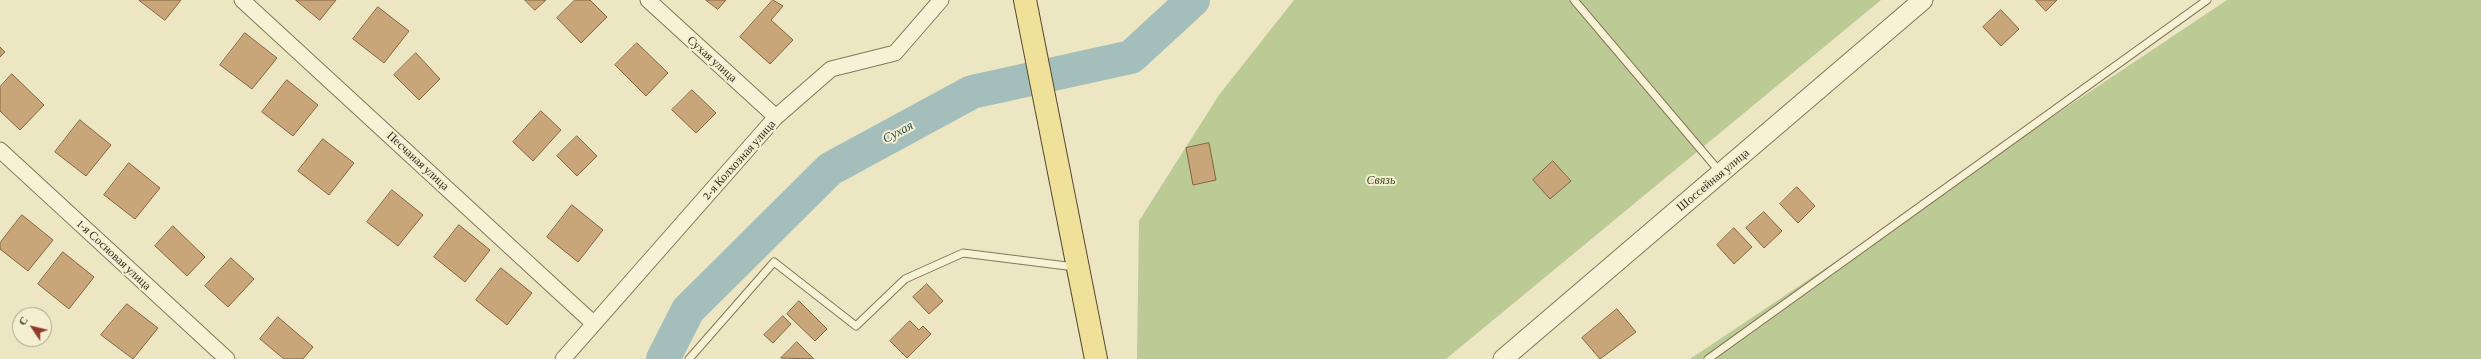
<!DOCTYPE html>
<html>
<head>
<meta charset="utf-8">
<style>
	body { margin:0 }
	#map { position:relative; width:2481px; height:359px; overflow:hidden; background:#ece6c2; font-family:"Crimson Pro",serif }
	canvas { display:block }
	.north { position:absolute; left:12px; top:307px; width:40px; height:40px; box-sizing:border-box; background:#f4efd1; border:1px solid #a8a189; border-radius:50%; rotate:305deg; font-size:11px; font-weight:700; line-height:16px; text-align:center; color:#362d1d }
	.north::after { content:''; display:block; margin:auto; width:14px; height:18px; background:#923a2c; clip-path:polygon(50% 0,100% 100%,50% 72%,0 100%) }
</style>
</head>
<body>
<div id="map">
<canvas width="2481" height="359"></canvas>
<div class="north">С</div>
</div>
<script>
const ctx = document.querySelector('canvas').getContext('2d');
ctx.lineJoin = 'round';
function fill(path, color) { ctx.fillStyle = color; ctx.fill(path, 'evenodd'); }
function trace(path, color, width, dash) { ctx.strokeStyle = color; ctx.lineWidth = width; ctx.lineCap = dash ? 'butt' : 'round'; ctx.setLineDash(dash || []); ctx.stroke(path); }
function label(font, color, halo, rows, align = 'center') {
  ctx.font = font + ' "Crimson Pro",serif'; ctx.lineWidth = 4; ctx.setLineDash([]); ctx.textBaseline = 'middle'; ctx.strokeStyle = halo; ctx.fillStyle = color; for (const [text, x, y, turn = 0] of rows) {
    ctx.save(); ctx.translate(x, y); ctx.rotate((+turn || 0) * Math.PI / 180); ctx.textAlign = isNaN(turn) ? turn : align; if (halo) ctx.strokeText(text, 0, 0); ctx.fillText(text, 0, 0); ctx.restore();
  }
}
fill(new Path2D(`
	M 1294,0 L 1881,0 L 1446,359 L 1137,359 L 1139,221 L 1219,95 Z
	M 2227,0 L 2481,0 L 2481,359 L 1690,359 Z`), '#bcca96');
trace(new Path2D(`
	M 663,359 L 688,310 L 830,169 L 972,92 L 1131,57 L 1193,0`), '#a4bfbb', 34);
const building = new Path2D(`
	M 139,0 L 181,0 L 165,20 Z
	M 296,0 L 336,0 L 320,20 Z
	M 525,0 L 546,0 L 535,10 Z
	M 575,0 L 590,0 L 607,17 L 581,43 L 557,18 Z
	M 706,0 L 726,0 L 718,9 Z
	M 773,0 L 783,6 L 771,20 L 793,40 L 770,64 L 740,37 Z
	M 2036,0 L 2057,0 L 2046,11 Z
	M 378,7 L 409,31 L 384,63 L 353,39 Z
	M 2001,10 L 2019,29 L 2001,46 L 1983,27 Z
	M 245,33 L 277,58 L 252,89 L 220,65 Z
	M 637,43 L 668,73 L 646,96 L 615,65 Z
	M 0,47 L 5,52 L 0,57 Z
	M 416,53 L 440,79 L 419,100 L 394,75 Z
	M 12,74 L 44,105 L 20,130 L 0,111 L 0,87 Z
	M 287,80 L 318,105 L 293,136 L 262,112 Z
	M 692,90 L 716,113 L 696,133 L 672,110 Z
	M 541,111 L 561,130 L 533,161 L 513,142 Z
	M 80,120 L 111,145 L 86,176 L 55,152 Z
	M 577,136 L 597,156 L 577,176 L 557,156 Z
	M 323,139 L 354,163 L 329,195 L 298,171 Z
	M 1209,143 L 1216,180 L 1193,185 L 1186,148 Z
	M 1553,161 L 1571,181 L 1550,199 L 1533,180 Z
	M 129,163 L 160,188 L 135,219 L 104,195 Z
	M 1797,187 L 1815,206 L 1798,223 L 1780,204 Z
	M 392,190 L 423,215 L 398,246 L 367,222 Z
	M 572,205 L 603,230 L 578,262 L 547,237 Z
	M 1764,212 L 1782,231 L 1764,248 L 1746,228 Z
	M 22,215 L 53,240 L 28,271 L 0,249 L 0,243 Z
	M 459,225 L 490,250 L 465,282 L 434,257 Z
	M 173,226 L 205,257 L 187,276 L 155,246 Z
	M 1734,228 L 1752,247 L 1734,264 L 1717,245 Z
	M 63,252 L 94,277 L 69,309 L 38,284 Z
	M 231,258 L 254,279 L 228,307 L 205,286 Z
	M 501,268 L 532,293 L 507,325 L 476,300 Z
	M 927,284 L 943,301 L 929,314 L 913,297 Z
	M 799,301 L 827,329 L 815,341 L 787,314 Z
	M 127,304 L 158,328 L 133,359 L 101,335 Z
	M 1617,309 L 1636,332 L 1600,359 L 1582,338 Z
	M 783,316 L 791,324 L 773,343 L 764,335 Z
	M 278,317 L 313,347 L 303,359 L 284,359 L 260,339 Z
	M 910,321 L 919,330 L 923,326 L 931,334 L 907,358 L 890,341 Z
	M 797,342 L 814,359 L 781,358 Z`);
fill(building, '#c9a679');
trace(building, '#846540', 1);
const service = new Path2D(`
	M 1574,0 L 1720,172
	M 689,359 L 774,262 L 856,326 L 905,279 L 963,253 L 1075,267
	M 1708,359 L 2207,0`);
const minor = new Path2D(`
	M 242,0 L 593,323
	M 648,0 L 776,117
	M 0,150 L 227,359
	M 563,359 L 776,117 L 831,69 L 895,53 L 941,0`);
const tertiary = new Path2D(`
	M 1503,359 L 1923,0`);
const primary = new Path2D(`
	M 1025,0 L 1096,359`);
trace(service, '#85775a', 9);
trace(minor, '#85775a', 17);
trace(tertiary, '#85775a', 21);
trace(primary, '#53452e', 24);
trace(service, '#f7f2d5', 7);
trace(minor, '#f7f2d5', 15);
trace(tertiary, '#f7f2d5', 19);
trace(primary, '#efe19a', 22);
label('12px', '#362d1d', '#f4efd1', [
	["Сухая улица",712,59,42],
	["2-я Колхозная улица",739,160,-48],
	["Песчаная улица",418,161,43],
	["Шоссейная улица",1713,180,-40],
	["1-я Сосновая улица",114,255,43]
]);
label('italic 12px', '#405125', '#f4efd1', [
	["Связь",1381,180]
]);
label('italic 13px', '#2d5255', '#f4efd1', [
	["Сухая",898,132,-28]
]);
</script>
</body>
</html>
